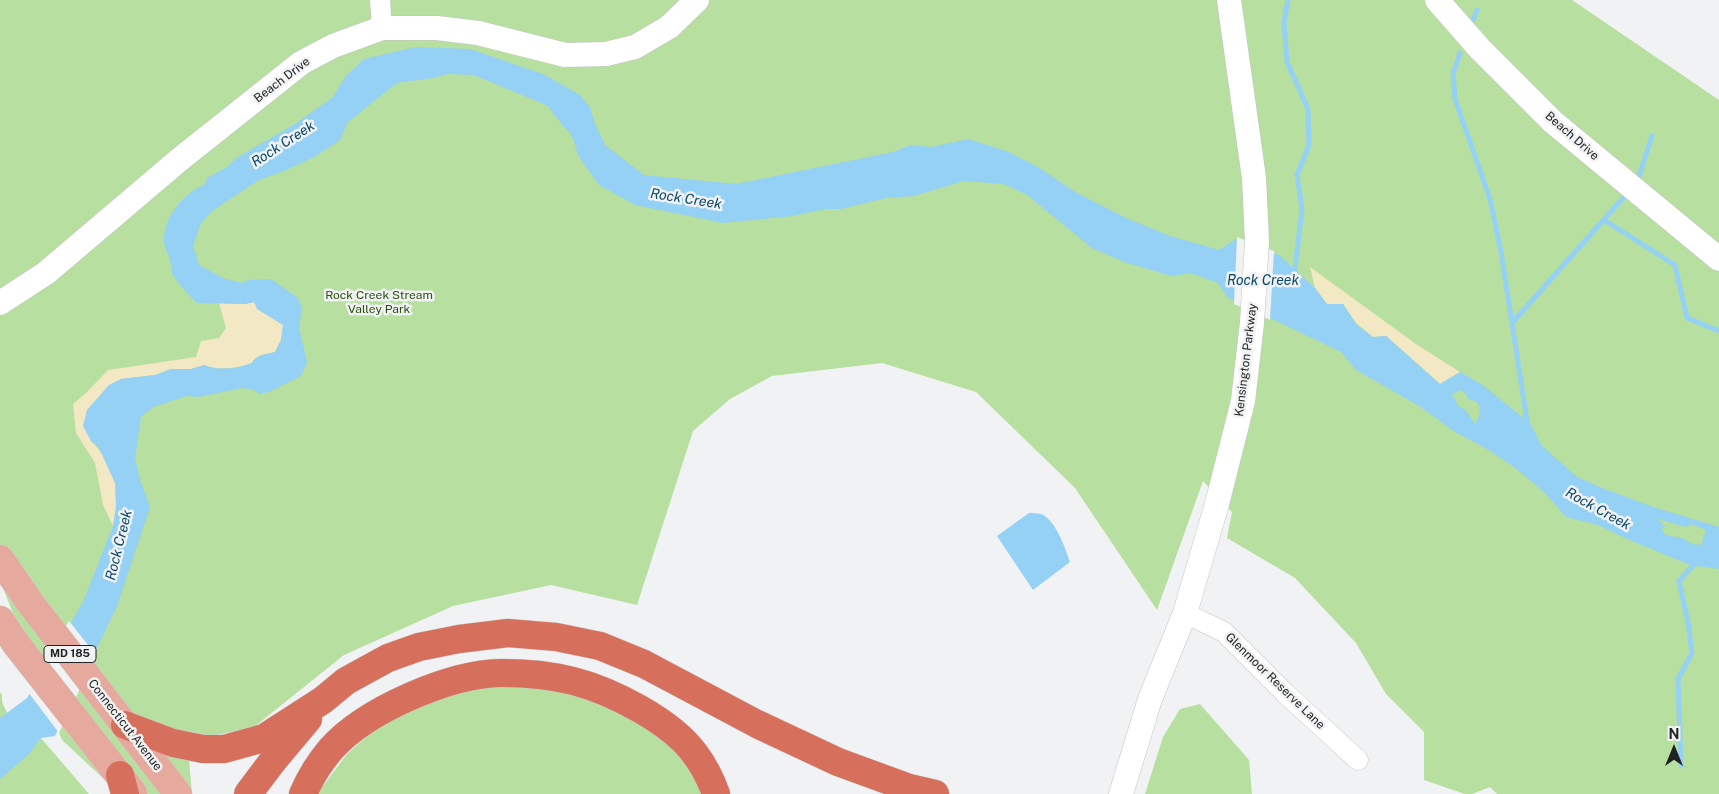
<!DOCTYPE html>
<html>
<head>
<meta charset="utf-8">
<style>
	body { margin:0 }
	#map { position:relative; width:1719px; height:794px; overflow:hidden; background:#f1f2f3; font-family:"Public Sans",sans-serif }
	canvas { display:block }
	.north { position:absolute; left:1649px; top:724px; width:50px; height:50px; -webkit-text-stroke:4px #f1f2f3; paint-order:stroke; rotate:0deg; font-size:14px; font-weight:700; line-height:20px; text-align:center; color:#212222 }
	.north::after { content:''; display:block; margin:auto; width:18px; height:22px; background:#212222; clip-path:polygon(50% 0,100% 100%,50% 72%,0 100%) }
</style>
</head>
<body>
<div id="map">
<canvas width="1719" height="794"></canvas>
<div class="north">N</div>
</div>
<script>
const ctx = document.querySelector('canvas').getContext('2d');
ctx.lineJoin = 'round';
function fill(path, color) { ctx.fillStyle = color; ctx.fill(path, 'evenodd'); }
function trace(path, color, width, dash) { ctx.strokeStyle = color; ctx.lineWidth = width; ctx.lineCap = dash ? 'butt' : 'round'; ctx.setLineDash(dash || []); ctx.stroke(path); }
function label(font, color, halo, rows, align = 'center') {
  ctx.font = font + ' "Public Sans",sans-serif'; ctx.lineWidth = 5; ctx.setLineDash([]); ctx.textBaseline = 'middle'; ctx.strokeStyle = halo; ctx.fillStyle = color; for (const [text, x, y, turn = 0] of rows) {
    ctx.save(); ctx.translate(x, y); ctx.rotate((+turn || 0) * Math.PI / 180); ctx.textAlign = isNaN(turn) ? turn : align; if (halo) ctx.strokeText(text, 0, 0); ctx.fillText(text, 0, 0); ctx.restore();
  }
}
fill(new Path2D(`
	M 0,0 L 1572,0 L 1719,100 L 1719,794 L 1497,794 L 1490,787 L 1472,794 L 1465,794 L 1424,780 L 1424,732 L 1386,694 L 1356,643 L 1295,578 L 1227,538 L 1232,512 L 1203,481 L 1157,610 L 1075,488 L 976,392 L 882,363 L 772,376 L 730,399 L 693,431 L 637,605 L 551,585 L 453,606 L 344,655 L 254,727 L 212,736 L 191,732 L 189,760 L 192,794 L 120,794 L 62,740 L 0,580 Z
	M 553,682 L 672,738 L 706,794 L 319,794 L 320,790 L 347,754 L 384,721 L 436,692 Z
	M 0,692 L 2,695 L 2,702 L 27,755 L 41,738 L 89,794 L 0,794 Z
	M 1200,704 L 1249,760 L 1252,794 L 1145,794 L 1163,737 L 1180,709 Z`), '#b7df9f');
fill(new Path2D(`
	M 1310,267 L 1416,344 L 1460,372 L 1440,384 L 1386,336 L 1373,337 L 1356,323 L 1343,304 L 1327,304 L 1315,288 Z
	M 254,302 L 283,325 L 281,340 L 275,352 C 267,354 255,355 252,363 C 237,369 219,371 204,365 L 191,369 L 171,369 L 155,375 L 121,379 L 91,441 C 101,450 112,469 115,482 C 119,496 115,513 113,526 L 103,505 L 95,463 L 76,433 L 73,404 L 88,391 L 108,370 L 196,357 L 201,341 L 219,338 L 226,328 L 219,303 L 245,304 Z`), '#f2e8c3');
fill(new Path2D(`
	M 416,47 L 470,49 L 543,74 L 580,95 L 590,107 L 595,124 L 605,145 L 644,175 L 736,184 L 893,152 L 911,145 L 931,147 L 968,139 L 1009,152 L 1041,169 L 1075,192 L 1126,218 L 1170,236 L 1219,250 L 1236,239 L 1279,255 L 1315,288 L 1327,304 L 1343,304 L 1356,324 L 1373,337 L 1386,336 L 1440,384 L 1460,372 L 1481,384 L 1530,423 L 1542,446 L 1576,476 L 1597,486 L 1653,507 L 1719,527 L 1719,569 L 1690,565 L 1627,539 L 1598,525 L 1566,517 L 1545,493 L 1514,467 L 1487,449 L 1455,432 L 1419,406 L 1356,370 L 1341,352 L 1228,298 L 1218,283 L 1191,273 L 1171,276 L 1124,262 L 1092,248 L 1027,195 L 1004,184 L 964,181 L 914,196 L 886,198 L 841,209 L 826,209 L 792,216 L 723,223 L 635,205 L 599,185 L 579,157 L 572,136 L 555,116 L 548,106 L 474,75 L 448,74 L 433,78 L 397,83 L 348,122 L 340,140 L 314,157 L 284,171 L 259,180 L 212,211 L 201,223 L 193,246 L 199,265 L 225,279 L 243,283 L 248,280 L 271,279 L 298,298 L 302,308 L 299,327 L 307,362 L 301,376 L 269,392 L 259,394 L 254,390 L 242,388 L 198,397 L 187,396 L 153,407 L 141,417 L 135,458 L 140,480 L 150,507 L 117,606 L 55,736 L 41,738 L 28,755 L 0,779 L 0,718 L 27,698 L 83,602 L 113,526 L 116,508 L 115,483 L 99,448 L 91,441 L 83,426 L 87,410 L 109,385 L 121,379 L 155,375 L 171,369 L 191,369 L 204,365 C 219,371 237,369 252,363 C 255,355 267,354 275,352 L 281,340 L 283,325 L 257,309 L 254,302 L 245,304 L 197,303 C 190,296 176,282 172,273 C 171,270 172,267 171,265 C 170,257 165,250 164,242 C 163,217 183,194 205,184 L 207,178 L 227,167 L 238,157 L 295,124 L 333,97 L 345,77 L 364,59 ZM 1460,389 L 1466,394 L 1469,400 L 1476,401 C 1483,411 1480,414 1475,424 L 1465,409 L 1459,407 L 1452,394 L 1456,393 ZM 1657,518 C 1667,522 1677,525 1687,527 L 1691,524 L 1706,530 L 1701,545 L 1692,544 L 1682,538 L 1665,535 L 1661,528 L 1665,527 Z
	M 1029,513 C 1032,513 1038,513 1041,514 C 1056,520 1065,548 1070,562 L 1033,590 L 997,536 Z`), '#95d0f5');
fill(new Path2D(`
	M 1237,237 L 1274,251 L 1270,320 L 1234,304 Z
	M 69,621 L 96,655 L 59,733 L 28,692 Z`), '#f1f2f3');
trace(new Path2D(`
	M 1288,0 L 1284,22 L 1287,62 L 1308,109 L 1309,145 L 1297,175 L 1302,209 L 1294,277
	M 1473,20 L 1477,10
	M 1460,53 L 1453,74 L 1455,99 L 1490,199 L 1501,252 L 1528,427
	M 1638,179 L 1652,136
	M 1604,220 L 1675,265 L 1687,318 L 1719,331
	M 1513,322 L 1623,198
	M 1681,766 L 1678,679 L 1692,653 L 1688,622 L 1679,581 L 1697,561`), '#95d0f5', 5);
const minor = new Path2D(`
	M 380,0 L 382,28
	M 1185,613 L 1224,632 L 1287,695 L 1358,760`);
const tertiary = new Path2D(`
	M 1437,0 L 1480,49 L 1553,122 L 1719,259
	M 0,303 L 46,273 L 179,160 L 301,63 L 333,46 L 382,28 L 437,28 L 478,33 L 565,55 L 606,54 L 635,47 L 669,27 L 697,0
	M 1121,794 L 1150,699 L 1185,613 L 1217,504 L 1243,401 L 1252,323 L 1257,241 L 1254,178 L 1229,0`);
const primary = new Path2D(`
	M 0,559 L 31,604 L 178,794
	M 0,620 L 16,644 L 133,793`);
const motorway = new Path2D(`
	M 125,725 L 173,743 L 203,749 L 224,749 L 264,738 L 323,700 L 346,681 L 388,658 L 419,647 L 459,639 L 508,633 L 556,637 L 600,646 L 644,664 L 757,724 L 838,762 L 909,788 L 935,794
	M 120,775 L 125,794
	M 248,794 L 272,762 L 308,719
	M 303,794 C 310,778 319,763 331,749 C 366,710 449,674 501,673 C 525,673 550,675 573,681 C 612,691 671,721 695,754 C 704,766 711,780 716,794`);
trace(minor, '#c3c4c6', 21);
trace(tertiary, '#c3c4c6', 25);
trace(primary, '#cecece', 29);
trace(motorway, '#cecece', 29);
trace(minor, '#fff', 20);
trace(tertiary, '#fff', 24);
trace(primary, '#e6a99e', 28);
trace(motorway, '#d6705d', 28);
for (const [x, y, w] of [
	[70,654,52]
]) { const box = new Path2D(); box.roundRect(x - w / 2, y - 8.5, w, 17, 4); ctx.fillStyle = '#f1f2f3'; ctx.fill(box); trace(box, '#212222', 1); }
label('bold 11px', '#212222', null, [
	["MD 185",70,654]
]);
label('12px', '#212222', '#f1f2f3', [
	["Beach Drive",282,80,-37],
	["Beach Drive",1572,136,41],
	["Kensington Parkway",1246,360,-83],
	["Glenmoor Reserve Lane",1275,681,44],
	["Connecticut Avenue",125,725,52]
]);
label('12px', '#2a4f0b', '#f1f2f3', [
	["Rock Creek Stream",379,295],
	["Valley Park",379,309]
]);
label('italic 14px', '#084665', '#f1f2f3', [
	["Rock Creek",283,144,-33],
	["Rock Creek",686,199,9],
	["Rock Creek",1263,281],
	["Rock Creek",1598,509,29],
	["Rock Creek",119,545,-76]
]);
</script>
</body>
</html>
